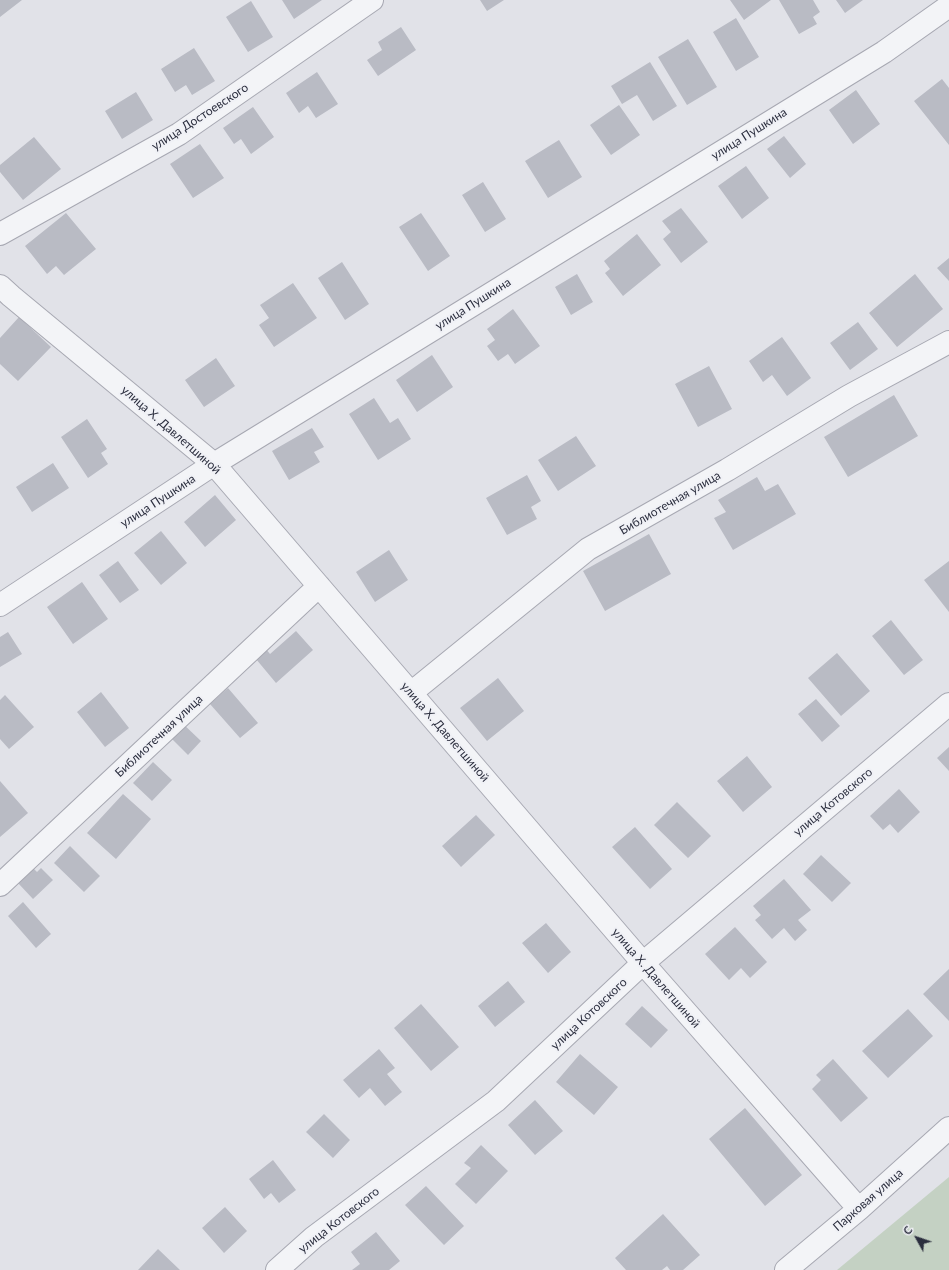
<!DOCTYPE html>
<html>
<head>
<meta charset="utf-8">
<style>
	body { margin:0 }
	#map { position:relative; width:949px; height:1270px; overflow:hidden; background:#e1e2e8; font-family:Lato,sans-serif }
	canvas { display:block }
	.north { position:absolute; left:897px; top:1218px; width:40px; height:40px; -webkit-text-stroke:3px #f0f1f6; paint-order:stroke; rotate:310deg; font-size:11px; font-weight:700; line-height:16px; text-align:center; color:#2b2e3e }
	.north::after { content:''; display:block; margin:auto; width:14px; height:18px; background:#2b2e3e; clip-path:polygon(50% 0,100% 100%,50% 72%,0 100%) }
</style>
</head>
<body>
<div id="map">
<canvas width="949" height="1270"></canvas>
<div class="north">С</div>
</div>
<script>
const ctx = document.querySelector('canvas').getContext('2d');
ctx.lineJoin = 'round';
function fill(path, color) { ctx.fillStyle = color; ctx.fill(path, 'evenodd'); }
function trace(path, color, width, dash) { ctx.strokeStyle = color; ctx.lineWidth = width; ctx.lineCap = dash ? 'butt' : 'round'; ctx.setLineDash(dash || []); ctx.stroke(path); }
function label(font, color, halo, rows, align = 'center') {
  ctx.font = font + ' Lato,sans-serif'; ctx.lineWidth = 4; ctx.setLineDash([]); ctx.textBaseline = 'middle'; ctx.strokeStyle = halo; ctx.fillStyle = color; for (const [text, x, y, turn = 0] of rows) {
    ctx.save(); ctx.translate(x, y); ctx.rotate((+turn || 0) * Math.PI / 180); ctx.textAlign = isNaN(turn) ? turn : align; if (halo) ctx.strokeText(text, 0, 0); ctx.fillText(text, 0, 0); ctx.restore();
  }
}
fill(new Path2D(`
	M 949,1177 L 949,1270 L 837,1270 Z`), '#c4d1c3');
fill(new Path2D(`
	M 0,0 L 22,0 L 0,17 Z
	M 282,0 L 322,0 L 294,19 Z
	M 480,0 L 504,0 L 487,11 Z
	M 730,0 L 771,0 L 744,20 Z
	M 779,0 L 813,0 L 820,12 L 813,17 L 817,24 L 799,34 Z
	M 836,0 L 863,0 L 845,13 Z
	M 251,1 L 273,37 L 248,52 L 226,17 Z
	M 736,18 L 759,57 L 736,71 L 713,32 Z
	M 401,27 L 416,50 L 378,76 L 367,60 L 382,50 L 378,42 Z
	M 688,39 L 717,87 L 687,105 L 658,57 Z
	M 194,48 L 215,81 L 192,95 L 186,85 L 175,92 L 161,69 Z
	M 650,62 L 677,106 L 653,121 L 637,95 L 622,104 L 611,86 Z
	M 317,72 L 338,104 L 316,118 L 308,106 L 299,113 L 286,93 Z
	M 942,79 L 949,88 L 949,145 L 914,101 Z
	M 856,90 L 880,124 L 853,144 L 829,110 Z
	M 136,92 L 153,120 L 122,139 L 105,111 Z
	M 619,105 L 640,135 L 611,155 L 590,125 Z
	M 253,107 L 274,137 L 251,154 L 241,139 L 234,144 L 223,128 Z
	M 784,136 L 806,164 L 790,178 L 767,149 Z
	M 34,137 L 61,169 L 23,200 L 0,172 L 0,165 Z
	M 559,140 L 582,177 L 548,198 L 525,161 Z
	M 200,144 L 224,178 L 193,198 L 170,164 Z
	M 746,166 L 769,198 L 742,219 L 718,186 Z
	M 483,182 L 506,219 L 485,232 L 462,195 Z
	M 681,208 L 708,242 L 681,263 L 663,239 L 671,232 L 662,221 Z
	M 66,213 L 96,249 L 64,275 L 56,266 L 47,274 L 25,246 Z
	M 421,213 L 450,256 L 428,271 L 399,227 Z
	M 637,234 L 661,265 L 623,296 L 605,273 L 610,269 L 604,261 Z
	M 949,258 L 949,281 L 937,268 Z
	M 342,262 L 369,304 L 345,320 L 318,278 Z
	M 577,274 L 593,302 L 571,315 L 555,287 Z
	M 915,274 L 943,309 L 897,347 L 869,313 Z
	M 293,283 L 317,318 L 274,347 L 259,325 L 269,318 L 260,305 Z
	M 513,309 L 540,346 L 515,364 L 508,354 L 498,361 L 487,346 L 495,340 L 487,329 Z
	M 19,317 L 51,347 L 18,381 L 0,364 L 0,338 Z
	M 858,322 L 878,349 L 850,370 L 830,343 Z
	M 782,337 L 811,378 L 787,396 L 772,375 L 763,382 L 749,361 Z
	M 432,355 L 453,387 L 417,412 L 396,380 Z
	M 216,358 L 235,386 L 204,407 L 185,380 Z
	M 709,366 L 732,409 L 698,427 L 675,384 Z
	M 894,395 L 918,436 L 848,477 L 824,437 Z
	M 374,398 L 390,423 L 398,418 L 411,439 L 378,460 L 349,414 Z
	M 87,419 L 107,449 L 101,453 L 108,464 L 88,478 L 61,437 Z
	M 312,428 L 324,447 L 314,452 L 320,462 L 289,480 L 272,451 Z
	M 576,436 L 596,466 L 558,491 L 538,460 Z
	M 53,463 L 69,488 L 32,512 L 16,487 Z
	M 527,475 L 541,501 L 531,507 L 537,519 L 507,535 L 486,498 Z
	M 757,477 L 765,491 L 778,484 L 796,514 L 733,550 L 714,518 L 726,512 L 718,500 Z
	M 215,495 L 236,520 L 205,547 L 184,522 Z
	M 161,531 L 187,563 L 161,585 L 134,553 Z
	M 649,534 L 671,574 L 605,611 L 583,571 Z
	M 389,550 L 408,580 L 375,602 L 356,572 Z
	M 118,561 L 139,590 L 120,603 L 99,575 Z
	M 949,561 L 949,612 L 924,580 Z
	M 82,582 L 108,619 L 73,644 L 47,607 Z
	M 891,620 L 923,660 L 904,675 L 872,636 Z
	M 296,631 L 313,650 L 276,683 L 256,659 L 266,649 L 270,654 Z
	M 8,632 L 22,654 L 0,667 L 0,637 Z
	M 837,653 L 870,691 L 841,716 L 808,678 Z
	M 498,678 L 524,711 L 487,741 L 460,708 Z
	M 228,688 L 258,723 L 240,738 L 210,704 Z
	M 101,692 L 129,728 L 105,747 L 77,712 Z
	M 5,695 L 34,727 L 9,749 L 0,739 L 0,700 Z
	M 816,699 L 840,726 L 822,742 L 798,714 Z
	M 180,721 L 201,741 L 188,755 L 167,734 Z
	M 949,747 L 949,771 L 937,758 Z
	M 747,756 L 772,787 L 743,812 L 717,781 Z
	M 153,762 L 172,780 L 152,801 L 133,783 Z
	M 0,781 L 28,813 L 0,837 Z
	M 899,789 L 920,812 L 898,833 L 890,824 L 883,830 L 870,816 Z
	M 123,794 L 151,819 L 116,859 L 87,833 Z
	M 677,802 L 711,836 L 688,858 L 654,825 Z
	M 476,815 L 495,835 L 461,867 L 442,846 Z
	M 635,827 L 672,869 L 650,889 L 612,847 Z
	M 70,846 L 100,876 L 84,892 L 54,863 Z
	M 821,855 L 851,883 L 832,902 L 803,874 Z
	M 33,868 L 37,872 L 41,868 L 53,880 L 33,899 L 18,883 Z
	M 784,879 L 811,910 L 798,920 L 807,930 L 795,941 L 784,928 L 772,939 L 755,920 L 761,915 L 753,906 Z
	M 23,902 L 51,934 L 36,948 L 8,916 Z
	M 546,923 L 571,952 L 548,973 L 522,943 Z
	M 735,927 L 767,962 L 750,978 L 741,968 L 729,980 L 705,954 Z
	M 949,969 L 949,1021 L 923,994 Z
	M 508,981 L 525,1002 L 495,1027 L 478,1006 Z
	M 421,1004 L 459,1047 L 431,1071 L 394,1028 Z
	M 642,1006 L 668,1030 L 651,1048 L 625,1024 Z
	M 908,1009 L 933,1036 L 888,1078 L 862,1051 Z
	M 379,1049 L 395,1068 L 387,1074 L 402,1092 L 385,1106 L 370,1088 L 359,1098 L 343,1080 Z
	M 580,1054 L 618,1087 L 594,1115 L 556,1082 Z
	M 833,1059 L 868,1098 L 841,1122 L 812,1089 L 821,1080 L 816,1075 Z
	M 535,1100 L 563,1131 L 535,1155 L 508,1125 Z
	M 745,1108 L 802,1175 L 765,1206 L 709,1139 Z
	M 324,1114 L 350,1140 L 333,1158 L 306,1132 Z
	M 481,1145 L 508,1171 L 476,1204 L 455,1184 L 471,1168 L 464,1163 Z
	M 273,1160 L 296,1190 L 279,1203 L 271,1193 L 264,1199 L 249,1179 Z
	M 426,1186 L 464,1226 L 444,1245 L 405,1205 Z
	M 225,1207 L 247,1231 L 224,1253 L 202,1228 Z
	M 663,1214 L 700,1255 L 683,1270 L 670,1270 L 667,1266 L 662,1270 L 626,1270 L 615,1258 Z
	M 376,1232 L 400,1261 L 389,1270 L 352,1270 L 360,1264 L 351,1252 Z
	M 158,1249 L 180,1270 L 138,1270 Z`), '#b9bbc4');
const minor = new Path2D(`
	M 0,234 L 179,134 L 372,0
	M 0,286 L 11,296 L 214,464 L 643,963 L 859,1209
	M 0,605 L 214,464 L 884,52 L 949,6
	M 411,693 L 588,549 L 727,470 L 849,396 L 949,342
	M 0,885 L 319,586
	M 277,1270 L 314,1237 L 496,1101 L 643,963 L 949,704
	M 786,1270 L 859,1209 L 949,1128`);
trace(minor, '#a7a8b2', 24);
trace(minor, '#f3f4f7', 22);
label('12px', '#2b2e3e', '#f0f1f6', [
	["улица Достоевского",200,117,-33],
	["улица Пушкина",749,134,-32],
	["улица Пушкина",473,304,-32],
	["улица Х. Давлетшиной",171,430,41],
	["улица Пушкина",158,501,-33],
	["Библиотечная улица",670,503,-30],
	["улица Х. Давлетшиной",445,732,49],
	["Библиотечная улица",159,736,-43],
	["улица Котовского",833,802,-40],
	["улица Х. Давлетшиной",656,978,49],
	["улица Котовского",589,1014,-43],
	["Парковая улица",868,1200,-41],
	["улица Котовского",339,1220,-38]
]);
</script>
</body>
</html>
